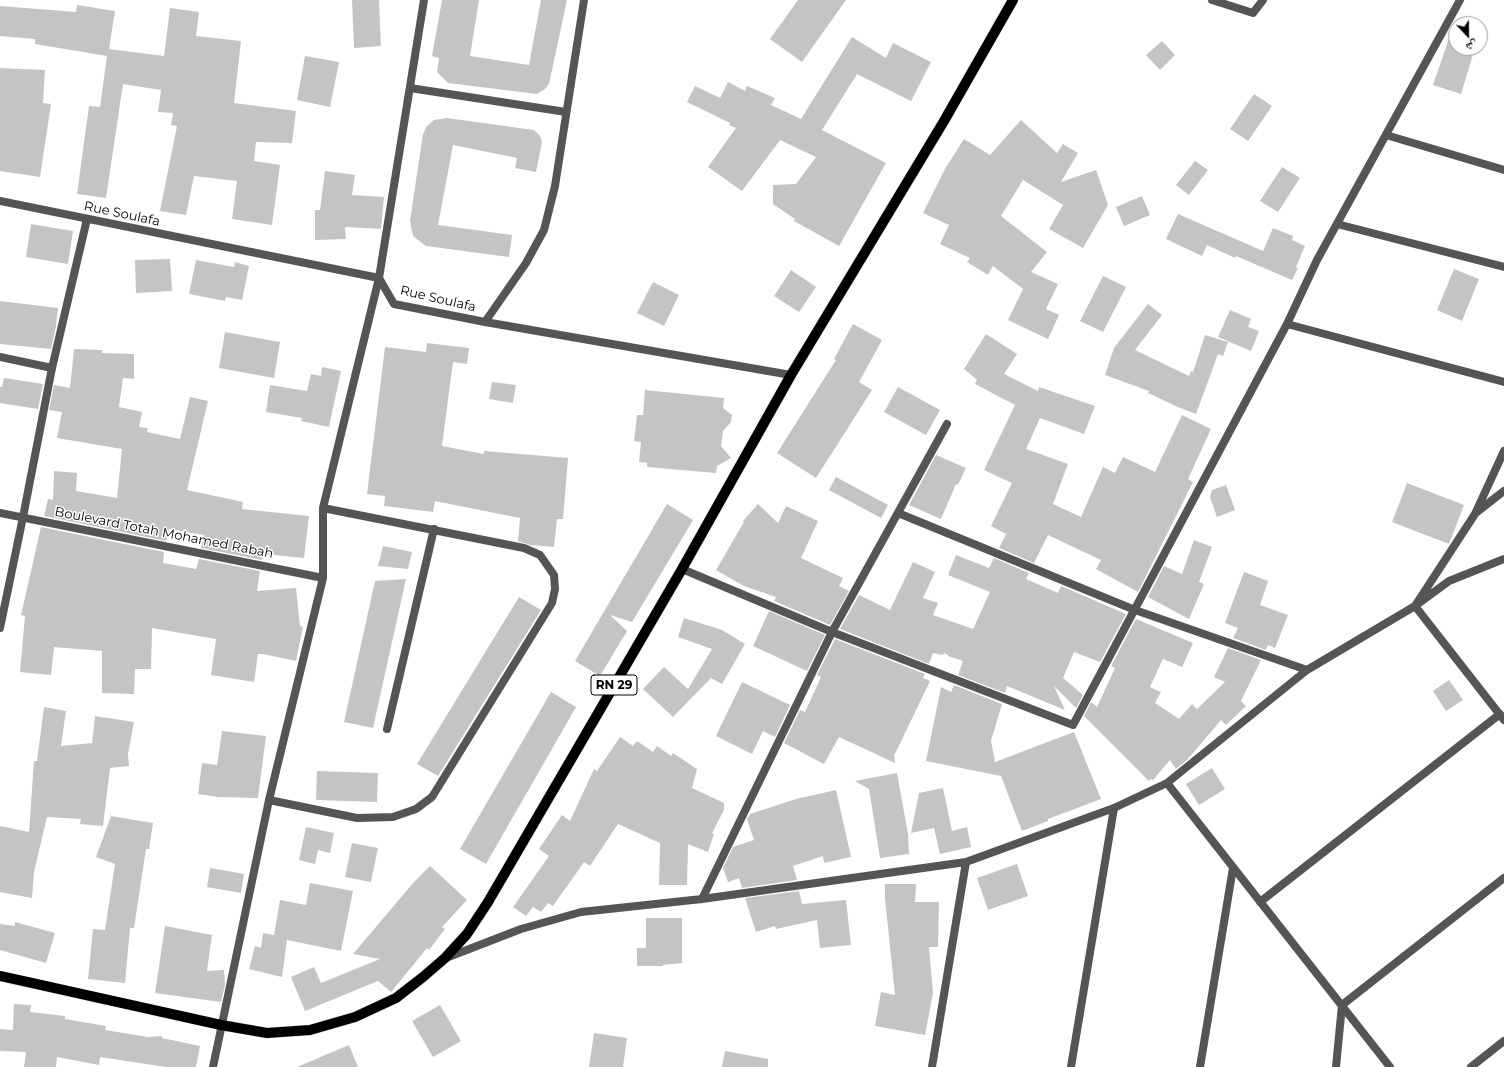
<!DOCTYPE html>
<html>
<head>
<meta charset="utf-8">
<style>
	body { margin:0 }
	#map { position:relative; width:1504px; height:1067px; overflow:hidden; background:#fff; font-family:Montserrat,"Noto Naskh Arabic",sans-serif }
	canvas { display:block }
	.north { position:absolute; left:1448px; top:16px; width:40px; height:40px; box-sizing:border-box; background:#fff; border:1px solid #999; border-radius:50%; rotate:158deg; font-size:11px; font-weight:700; line-height:16px; text-align:center; color:#000 }
	.north::after { content:''; display:block; margin:auto; width:14px; height:18px; background:#000; clip-path:polygon(50% 0,100% 100%,50% 72%,0 100%) }
</style>
</head>
<body>
<div id="map">
<canvas width="1504" height="1067"></canvas>
<div class="north">ش</div>
</div>
<script>
const ctx = document.querySelector('canvas').getContext('2d');
ctx.lineJoin = 'round';
function fill(path, color) { ctx.fillStyle = color; ctx.fill(path, 'evenodd'); }
function trace(path, color, width, dash) { ctx.strokeStyle = color; ctx.lineWidth = width; ctx.lineCap = dash ? 'butt' : 'round'; ctx.setLineDash(dash || []); ctx.stroke(path); }
function label(font, color, halo, rows, align = 'center') {
  ctx.font = font + ' Montserrat,sans-serif'; ctx.lineWidth = 3; ctx.setLineDash([]); ctx.textBaseline = 'middle'; ctx.strokeStyle = halo; ctx.fillStyle = color; for (const [text, x, y, turn = 0] of rows) {
    ctx.save(); ctx.translate(x, y); ctx.rotate((+turn || 0) * Math.PI / 180); ctx.textAlign = isNaN(turn) ? turn : align; if (halo) ctx.strokeText(text, 0, 0); ctx.fillText(text, 0, 0); ctx.restore();
  }
}
fill(new Path2D(`
	M 352,0 L 379,0 L 381,46 L 354,48 Z
	M 442,0 L 479,0 L 470,56 L 529,65 L 541,0 L 567,0 L 549,84 L 545,89 L 537,94 L 448,83 L 437,72 L 439,58 L 432,56 Z
	M 798,0 L 846,0 L 802,62 L 770,39 Z
	M 77,5 L 115,11 L 109,49 L 164,56 L 170,8 L 199,12 L 196,36 L 241,41 L 234,103 L 296,111 L 292,143 L 256,142 L 254,161 L 280,165 L 272,225 L 232,219 L 237,181 L 194,176 L 186,215 L 160,211 L 177,126 L 171,125 L 173,113 L 158,112 L 161,90 L 123,84 L 106,198 L 77,194 L 89,106 L 100,107 L 107,56 L 35,44 L 35,39 L 0,36 L 0,6 L 76,12 Z
	M 1455,21 L 1464,24 L 1456,24 L 1456,48 L 1475,48 L 1461,94 L 1433,85 Z
	M 852,37 L 886,58 L 893,43 L 931,62 L 911,101 L 857,74 L 822,130 L 886,163 L 839,246 L 794,221 L 795,219 L 773,204 L 773,185 L 796,184 L 816,157 L 780,140 L 742,191 L 708,167 L 736,128 L 729,125 L 730,123 L 687,102 L 695,86 L 720,98 L 728,82 L 745,91 L 747,86 L 775,98 L 771,105 L 801,119 Z
	M 1162,41 L 1175,55 L 1160,70 L 1146,55 Z
	M 305,56 L 339,62 L 330,107 L 297,100 Z
	M 0,68 L 45,70 L 43,103 L 51,104 L 40,177 L 0,171 Z
	M 1254,94 L 1272,106 L 1248,141 L 1230,129 Z
	M 447,118 L 534,130 L 540,136 L 542,142 L 536,172 L 515,168 L 517,158 L 453,145 L 438,225 L 512,235 L 509,257 L 426,246 L 413,236 L 410,221 L 423,134 L 427,126 L 434,120 Z
	M 1021,120 L 1057,153 L 1063,144 L 1078,153 L 1061,182 L 1096,170 L 1108,205 L 1083,248 L 1049,229 L 1063,205 L 1023,180 L 1001,216 L 1047,252 L 1031,272 L 1058,284 L 1046,309 L 1059,315 L 1048,339 L 1008,320 L 1023,289 L 993,266 L 988,275 L 967,262 L 970,258 L 940,244 L 949,225 L 923,213 L 945,169 L 964,139 L 990,155 Z
	M 1195,161 L 1208,170 L 1189,195 L 1176,185 Z
	M 1282,167 L 1300,178 L 1278,212 L 1260,201 Z
	M 325,171 L 355,175 L 352,195 L 384,197 L 381,229 L 345,227 L 346,239 L 315,240 L 315,210 L 320,210 Z
	M 1142,196 L 1150,215 L 1124,226 L 1116,207 Z
	M 1178,214 L 1263,251 L 1273,228 L 1293,236 L 1292,240 L 1305,246 L 1296,267 L 1298,268 L 1292,280 L 1236,256 L 1235,258 L 1207,245 L 1202,256 L 1166,239 Z
	M 31,224 L 73,231 L 68,264 L 26,257 Z
	M 170,259 L 172,291 L 136,293 L 135,260 Z
	M 196,260 L 234,267 L 235,262 L 249,266 L 242,300 L 226,297 L 225,301 L 189,294 Z
	M 1454,269 L 1479,279 L 1462,321 L 1437,310 Z
	M 791,270 L 816,287 L 799,312 L 774,296 Z
	M 1103,276 L 1126,287 L 1103,332 L 1080,321 Z
	M 653,282 L 679,295 L 664,326 L 637,313 Z
	M 0,301 L 58,308 L 56,326 L 51,349 L 0,344 Z
	M 1148,304 L 1162,315 L 1135,350 L 1189,376 L 1191,371 L 1193,372 L 1205,335 L 1228,342 L 1223,356 L 1218,354 L 1196,414 L 1178,407 L 1148,393 L 1149,391 L 1105,375 L 1114,348 Z
	M 1230,310 L 1251,319 L 1248,327 L 1259,331 L 1251,351 L 1218,337 Z
	M 853,324 L 882,340 L 859,382 L 872,390 L 816,478 L 777,453 L 836,360 L 834,359 Z
	M 225,332 L 280,342 L 274,378 L 219,368 Z
	M 986,334 L 1017,354 L 1004,374 L 1038,391 L 1039,387 L 1095,406 L 1084,434 L 1040,418 L 1026,449 L 1068,464 L 1053,504 L 1081,517 L 1103,467 L 1115,473 L 1123,457 L 1155,472 L 1182,415 L 1211,429 L 1188,479 L 1193,482 L 1138,592 L 1096,569 L 1101,560 L 1048,535 L 1034,563 L 999,548 L 1006,534 L 991,526 L 1012,483 L 984,470 L 1015,405 L 975,384 L 977,380 L 964,369 Z
	M 427,343 L 469,348 L 467,364 L 453,362 L 442,446 L 484,454 L 484,451 L 568,458 L 563,519 L 557,519 L 554,547 L 530,545 L 518,541 L 520,518 L 435,501 L 433,512 L 384,506 L 385,496 L 367,494 L 385,347 L 426,352 Z
	M 74,349 L 102,350 L 102,353 L 134,354 L 134,379 L 123,378 L 119,407 L 142,412 L 139,427 L 148,428 L 147,432 L 180,439 L 190,397 L 208,401 L 187,490 L 243,502 L 242,509 L 309,516 L 304,558 L 263,554 L 262,560 L 201,548 L 204,535 L 169,529 L 166,541 L 44,516 L 48,499 L 53,500 L 54,471 L 77,473 L 76,491 L 117,498 L 122,449 L 57,438 L 62,412 L 49,410 L 54,385 L 70,388 Z
	M 322,367 L 341,371 L 329,427 L 301,421 L 302,418 L 266,412 L 270,385 L 307,391 L 311,374 L 321,376 Z
	M 4,378 L 43,384 L 38,409 L 0,403 L 0,387 L 2,387 Z
	M 492,382 L 516,385 L 513,403 L 489,399 Z
	M 898,387 L 940,410 L 926,435 L 884,412 Z
	M 645,390 L 724,398 L 723,408 L 732,415 L 731,422 L 723,431 L 721,446 L 731,458 L 717,466 L 716,473 L 647,467 L 647,463 L 639,462 L 641,442 L 634,441 L 637,415 L 643,415 Z
	M 936,455 L 966,468 L 958,485 L 956,484 L 941,519 L 909,505 Z
	M 836,477 L 888,505 L 881,518 L 829,490 Z
	M 1407,483 L 1464,505 L 1449,544 L 1392,522 Z
	M 1226,485 L 1235,510 L 1217,517 L 1210,497 L 1212,490 Z
	M 667,504 L 693,520 L 632,622 L 610,615 L 627,631 L 600,676 L 575,661 Z
	M 758,504 L 778,523 L 786,506 L 818,521 L 801,558 L 843,578 L 839,586 L 849,591 L 830,625 L 774,601 L 776,597 L 744,586 L 716,570 L 744,522 L 743,521 Z
	M 41,527 L 164,552 L 163,563 L 196,569 L 199,559 L 260,571 L 257,591 L 296,588 L 300,626 L 303,627 L 296,661 L 263,654 L 258,654 L 254,682 L 211,675 L 216,639 L 152,628 L 151,669 L 135,669 L 134,694 L 102,693 L 102,651 L 54,647 L 51,675 L 20,672 L 25,616 L 21,615 Z
	M 1194,540 L 1212,547 L 1199,582 L 1204,584 L 1189,619 L 1148,597 L 1164,566 L 1182,574 Z
	M 383,546 L 412,552 L 408,569 L 378,566 Z
	M 956,555 L 989,568 L 994,558 L 1029,573 L 1026,579 L 1058,593 L 1061,586 L 1126,614 L 1100,662 L 1074,652 L 1063,678 L 1083,695 L 1076,708 L 1054,686 L 1065,710 L 1007,686 L 1005,693 L 958,675 L 963,661 L 948,656 L 948,655 L 944,653 L 943,655 L 933,653 L 929,664 L 840,629 L 859,595 L 890,610 L 913,562 L 935,572 L 923,598 L 938,603 L 933,615 L 973,629 L 990,592 L 948,575 Z
	M 1244,572 L 1268,581 L 1260,605 L 1288,615 L 1275,648 L 1268,645 L 1266,650 L 1233,638 L 1238,628 L 1225,623 Z
	M 406,579 L 373,728 L 344,722 L 375,581 Z
	M 519,597 L 541,610 L 438,776 L 417,764 Z
	M 769,611 L 825,635 L 807,671 L 753,646 Z
	M 684,618 L 722,630 L 745,644 L 722,684 L 711,678 L 673,717 L 643,689 L 664,667 L 688,689 L 712,649 L 678,637 Z
	M 1136,619 L 1193,643 L 1182,667 L 1163,659 L 1150,687 L 1161,692 L 1155,703 L 1179,719 L 1192,704 L 1197,709 L 1225,682 L 1214,677 L 1228,648 L 1261,660 L 1241,701 L 1246,706 L 1226,725 L 1221,720 L 1188,759 L 1176,769 L 1170,760 L 1153,780 L 1151,779 L 1149,781 L 1084,716 L 1091,702 L 1097,707 L 1115,668 L 1111,666 Z
	M 835,639 L 925,674 L 923,678 L 930,681 L 895,754 L 894,754 L 895,763 L 839,737 L 824,764 L 784,743 L 800,710 L 805,712 L 821,677 L 817,675 Z
	M 1449,680 L 1463,700 L 1446,711 L 1433,691 Z
	M 742,682 L 790,705 L 775,737 L 763,731 L 752,754 L 716,736 Z
	M 954,685 L 1002,704 L 991,741 L 995,762 L 1074,732 L 1101,799 L 1048,819 L 1048,821 L 1022,831 L 1001,776 L 926,761 L 941,687 L 951,692 Z
	M 551,692 L 576,707 L 486,864 L 460,849 Z
	M 44,707 L 66,711 L 61,746 L 92,743 L 95,716 L 134,722 L 128,754 L 129,766 L 110,768 L 103,826 L 80,824 L 81,819 L 47,817 L 34,872 L 32,898 L 0,892 L 0,826 L 29,832 L 34,761 L 37,761 Z
	M 222,731 L 266,736 L 258,798 L 218,797 L 198,794 L 202,763 L 217,765 Z
	M 620,737 L 633,746 L 637,741 L 653,752 L 657,746 L 671,756 L 673,753 L 697,769 L 692,788 L 724,803 L 724,810 L 712,833 L 714,834 L 708,852 L 688,844 L 687,885 L 659,885 L 660,843 L 618,824 L 590,866 L 584,862 L 553,906 L 548,903 L 541,912 L 533,907 L 526,916 L 513,907 L 549,856 L 539,849 L 562,815 L 570,821 L 594,769 L 597,771 Z
	M 1212,768 L 1225,789 L 1199,805 L 1186,784 Z
	M 317,771 L 378,773 L 377,802 L 316,800 Z
	M 897,773 L 908,834 L 909,854 L 880,858 L 869,789 L 855,781 Z
	M 943,788 L 952,831 L 967,827 L 971,847 L 940,854 L 934,828 L 911,833 L 919,793 Z
	M 836,790 L 851,857 L 824,863 L 823,856 L 793,866 L 797,880 L 742,888 L 739,878 L 728,882 L 723,868 L 733,847 L 754,840 L 747,819 L 750,814 L 796,799 Z
	M 111,816 L 153,823 L 149,849 L 146,849 L 134,928 L 130,928 L 125,983 L 88,979 L 93,929 L 105,930 L 115,864 L 96,857 Z
	M 306,827 L 334,833 L 330,853 L 318,850 L 315,864 L 299,860 Z
	M 352,843 L 378,848 L 371,882 L 345,877 Z
	M 1017,864 L 1028,896 L 988,910 L 977,878 Z
	M 430,866 L 467,900 L 442,927 L 445,929 L 429,950 L 427,948 L 391,992 L 378,981 L 305,1011 L 291,977 L 314,967 L 321,983 L 380,959 L 353,954 L 414,882 Z
	M 210,868 L 244,874 L 241,893 L 207,887 Z
	M 310,883 L 353,891 L 341,951 L 287,940 L 282,977 L 249,969 L 255,946 L 261,948 L 263,933 L 274,935 L 280,900 L 306,905 Z
	M 885,884 L 916,884 L 915,902 L 939,902 L 938,947 L 929,947 L 933,993 L 925,1035 L 875,1026 L 881,992 L 895,995 L 885,899 Z
	M 799,891 L 802,904 L 846,900 L 851,945 L 820,948 L 817,920 L 776,929 L 775,926 L 756,932 L 745,898 Z
	M 646,918 L 682,918 L 682,963 L 663,965 L 663,966 L 637,966 L 637,948 L 646,948 Z
	M 15,922 L 55,933 L 46,963 L 0,950 L 0,924 L 15,926 Z
	M 165,926 L 212,935 L 207,971 L 224,970 L 225,985 L 221,1002 L 155,993 Z
	M 14,1004 L 31,1005 L 30,1012 L 65,1016 L 65,1019 L 106,1026 L 105,1030 L 148,1037 L 162,1036 L 162,1038 L 200,1046 L 196,1067 L 166,1067 L 100,1057 L 99,1065 L 57,1057 L 56,1067 L 24,1067 L 26,1052 L 0,1051 L 0,1029 L 13,1030 Z
	M 440,1005 L 461,1041 L 433,1057 L 412,1021 Z
	M 594,1033 L 627,1038 L 623,1067 L 589,1067 Z
	M 349,1045 L 358,1067 L 297,1067 Z
	M 725,1051 L 768,1059 L 768,1067 L 722,1067 Z`), '#c4c4c4');
const primary = new Path2D(`
	M 0,976 L 221,1025 L 267,1033 L 310,1030 L 355,1017 L 396,998 L 423,977 L 445,958 L 467,934 L 488,902 L 682,569 L 791,375 L 944,121 L 1013,0`);
trace(primary, '#dbdbdb', 11);
trace(new Path2D(`
	M 0,357 L 52,368
	M 387,729 L 434,529`), '#555', 8);
trace(new Path2D(`
	M 1212,0 L 1253,13 L 1263,0
	M 410,88 L 566,112
	M 1386,135 L 1504,170
	M 0,201 L 379,278 L 394,304 L 485,322 L 791,375
	M 1337,224 L 1504,267
	M 485,322 L 526,263 L 544,230 L 555,186 L 584,0
	M 1287,324 L 1504,382
	M 1504,451 L 1475,514 L 1415,606 L 1504,720
	M 1477,512 L 1504,491
	M 0,513 L 323,578
	M 898,513 L 1135,610 L 1307,670
	M 682,569 L 832,632 L 1073,725 L 1287,324 L 1317,260 L 1460,0
	M 0,628 L 23,517 L 52,368 L 87,219
	M 1167,783 L 1390,1067
	M 269,800 L 357,818 L 393,817 L 416,809 L 432,797 L 552,603 L 555,589 L 554,575 L 540,555 L 524,548 L 323,508
	M 702,899 L 832,632 L 947,424
	M 1260,902 L 1500,714
	M 446,958 L 521,929 L 581,912 L 702,899 L 966,862 L 1114,808 L 1167,783 L 1307,670 L 1415,606 L 1449,581 L 1504,559
	M 213,1067 L 269,800 L 323,578 L 323,508 L 379,278 L 424,0
	M 932,1067 L 966,862
	M 1071,1067 L 1114,808
	M 1200,1067 L 1233,868
	M 1336,1067 L 1342,1005 L 1504,878
	M 1471,1067 L 1504,1041`), '#555', 8);
trace(primary, '#000', 10);
for (const [x, y, w] of [
	[614,685,46]
]) { const box = new Path2D(); box.roundRect(x - w / 2, y - 10, w, 20, 3); ctx.fillStyle = '#fff'; ctx.fill(box); trace(box, '#000', 1); }
label('bold 12px', '#000', null, [
	["RN 29",614,685]
]);
label('13px', '#000', '#fff', [
	["Rue Soulafa",122,214,12],
	["Rue Soulafa",438,299,13],
	["Boulevard Totah Mohamed Rabah",164,533,11]
]);
</script>
</body>
</html>
